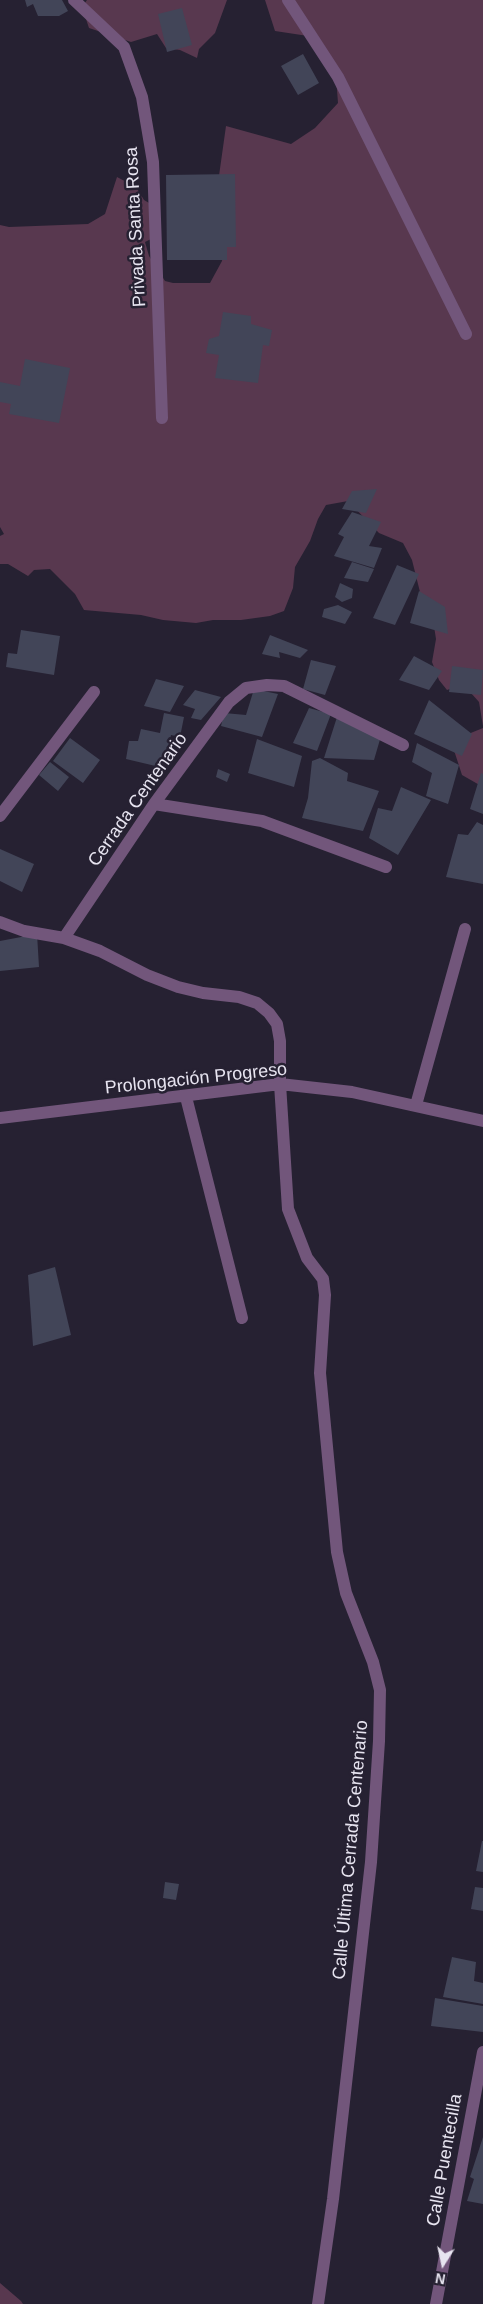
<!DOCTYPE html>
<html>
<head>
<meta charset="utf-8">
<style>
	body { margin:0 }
	#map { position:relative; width:483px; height:2304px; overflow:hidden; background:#262132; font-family:Helvetica,sans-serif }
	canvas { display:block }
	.north { position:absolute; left:418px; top:2239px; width:50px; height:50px; -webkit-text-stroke:4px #262132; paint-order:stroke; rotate:190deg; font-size:14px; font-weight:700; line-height:20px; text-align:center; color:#e7e4f0 }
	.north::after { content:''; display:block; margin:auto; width:18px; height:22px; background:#e7e4f0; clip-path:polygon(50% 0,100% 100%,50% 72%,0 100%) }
</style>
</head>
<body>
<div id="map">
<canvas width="483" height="2304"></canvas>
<div class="north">N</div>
</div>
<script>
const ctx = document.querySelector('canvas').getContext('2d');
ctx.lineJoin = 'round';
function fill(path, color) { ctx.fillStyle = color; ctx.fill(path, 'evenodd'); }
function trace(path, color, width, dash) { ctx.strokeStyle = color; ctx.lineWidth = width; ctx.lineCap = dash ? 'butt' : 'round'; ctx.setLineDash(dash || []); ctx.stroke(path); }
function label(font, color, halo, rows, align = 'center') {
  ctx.font = font + ' Helvetica,sans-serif'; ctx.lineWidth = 5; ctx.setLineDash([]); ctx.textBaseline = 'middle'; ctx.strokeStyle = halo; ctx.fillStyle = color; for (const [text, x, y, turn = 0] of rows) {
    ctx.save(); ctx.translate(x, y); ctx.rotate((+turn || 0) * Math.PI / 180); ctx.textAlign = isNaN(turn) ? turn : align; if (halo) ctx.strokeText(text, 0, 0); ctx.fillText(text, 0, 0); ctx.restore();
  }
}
fill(new Path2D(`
	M 87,0 L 227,0 L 215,33 L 199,49 L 197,58 L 180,50 L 166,48 L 157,34 L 131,42 L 89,28 L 82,7 Z
	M 265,0 L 483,0 L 483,726 L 479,702 L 471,693 L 469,682 L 447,690 L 439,680 L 432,662 L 436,639 L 433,620 L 420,592 L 412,560 L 403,543 L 379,533 L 348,501 L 326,505 L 318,519 L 310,541 L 295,567 L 293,588 L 284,611 L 270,616 L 241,620 L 213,620 L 196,623 L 163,620 L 141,615 L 84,610 L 75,594 L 50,569 L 34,570 L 28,576 L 8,564 L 0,564 L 0,536 L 4,534 L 0,527 L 0,225 L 9,227 L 88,224 L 105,214 L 117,177 L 136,187 L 144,200 L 156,207 L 153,238 L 145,242 L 149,256 L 165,281 L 173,283 L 210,283 L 222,261 L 224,243 L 216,197 L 226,126 L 291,144 L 315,128 L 338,103 L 336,77 L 308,36 L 275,31 Z
	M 483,728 L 483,787 L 462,775 L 451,741 Z
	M 0,2283 L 21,2301 L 23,2304 L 0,2304 Z`), '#58384f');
fill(new Path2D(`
	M 25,0 L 62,0 L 68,11 L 59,16 L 38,16 L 33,4 L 27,7 Z
	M 182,8 L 192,45 L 167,52 L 158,14 Z
	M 303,54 L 319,83 L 298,95 L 281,66 Z
	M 235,174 L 236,247 L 227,247 L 227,260 L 167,260 L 166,175 Z
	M 223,312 L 251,316 L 251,324 L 272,330 L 269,346 L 263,345 L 258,383 L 215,378 L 219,355 L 206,353 L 209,339 L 219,336 Z
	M 25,359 L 70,368 L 59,423 L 9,414 L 11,404 L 0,402 L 0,382 L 20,386 Z
	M 377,489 L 366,513 L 342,509 L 352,491 Z
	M 352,512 L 381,522 L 369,546 L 382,548 L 374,568 L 334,556 L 344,537 L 338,534 Z
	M 352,562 L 374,569 L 368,582 L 344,578 Z
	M 397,565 L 419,574 L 395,625 L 373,618 Z
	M 340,583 L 353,589 L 352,598 L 342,602 L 335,597 Z
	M 419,591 L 445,607 L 448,634 L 410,623 Z
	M 338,605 L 352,612 L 345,624 L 322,617 L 324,609 Z
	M 21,630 L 60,636 L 54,675 L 6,667 L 8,653 L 17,654 Z
	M 270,635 L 308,650 L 300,658 L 279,652 L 280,658 L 262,654 Z
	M 414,656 L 442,671 L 429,690 L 399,680 Z
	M 311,660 L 336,666 L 325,695 L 303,689 Z
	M 452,666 L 483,670 L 481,695 L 449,692 Z
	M 156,679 L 184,686 L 170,712 L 144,706 Z
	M 254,689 L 278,694 L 262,737 L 221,726 L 224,713 L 246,715 Z
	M 195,690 L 221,697 L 201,720 L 191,718 L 195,709 L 183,705 Z
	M 429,700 L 472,734 L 462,756 L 414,734 Z
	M 309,708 L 331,714 L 317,751 L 293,743 Z
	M 164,713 L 184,717 L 180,737 L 171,735 L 164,768 L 126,759 L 129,741 L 138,741 L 141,729 L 160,733 Z
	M 337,717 L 381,736 L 374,760 L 324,758 Z
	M 70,738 L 100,760 L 83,783 L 53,761 Z
	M 257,739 L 302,756 L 294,787 L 248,773 Z
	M 417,743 L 459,765 L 448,804 L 426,796 L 432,773 L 412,762 Z
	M 320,758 L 348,773 L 347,781 L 379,791 L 363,831 L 302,818 L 308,798 L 312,761 Z
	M 50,762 L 69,777 L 58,791 L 39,775 Z
	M 218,769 L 230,774 L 227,782 L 216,777 Z
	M 481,773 L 483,774 L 483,814 L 470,809 Z
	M 401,787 L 431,800 L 398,855 L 369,838 L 378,808 L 392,811 Z
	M 477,822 L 483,825 L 483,884 L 446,877 L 458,834 L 468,835 Z
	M 0,849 L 34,864 L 22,892 L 0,881 Z
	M 37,934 L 39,967 L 0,971 L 0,941 Z
	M 55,1267 L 71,1335 L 33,1346 L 28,1275 Z
	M 482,1841 L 483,1841 L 483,1872 L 476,1871 Z
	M 165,1882 L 179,1884 L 176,1900 L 163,1898 Z
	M 475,1887 L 483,1888 L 483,1911 L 471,1909 Z
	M 452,1957 L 476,1962 L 474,1981 L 483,1983 L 483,2004 L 443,1997 Z
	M 435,1998 L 483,2006 L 483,2032 L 431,2026 Z
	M 483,2137 L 483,2204 L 467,2201 L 474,2179 L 470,2177 Z`), '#424558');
trace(new Path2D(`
	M 74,0 L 124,47 L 142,97 L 153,162 L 162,418
	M 288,0 L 338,77 L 466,334
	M 154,804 L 262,821 L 386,867
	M 0,816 L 94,692
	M 0,922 L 24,931 L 64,938 L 100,951 L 147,975 L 178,987 L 203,993 L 239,997 L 257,1003 L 269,1013 L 277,1024 L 280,1041 L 280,1084 L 288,1209 L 307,1258 L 323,1279 L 325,1295 L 320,1373 L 337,1552 L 346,1593 L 373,1662 L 380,1690 L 379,1741 L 371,1862 L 333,2199 L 318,2304
	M 64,938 L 154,804 L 229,702 L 246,688 L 267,685 L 284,686 L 403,745
	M 186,1097 L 242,1318
	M 416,1105 L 465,929
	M 0,1118 L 280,1084 L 352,1092 L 483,1121
	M 436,2304 L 483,2052`), '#72567b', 12);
label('18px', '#e7e4f0', '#262132', [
	["Privada Santa Rosa",136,227,-93],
	["Cerrada Centenario",138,800,-55],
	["Prolongación Progreso",196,1079,-6],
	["Calle Última Cerrada Centenario",351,1850,-85],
	["Calle Puentecilla",445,2160,-80]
]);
</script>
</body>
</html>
